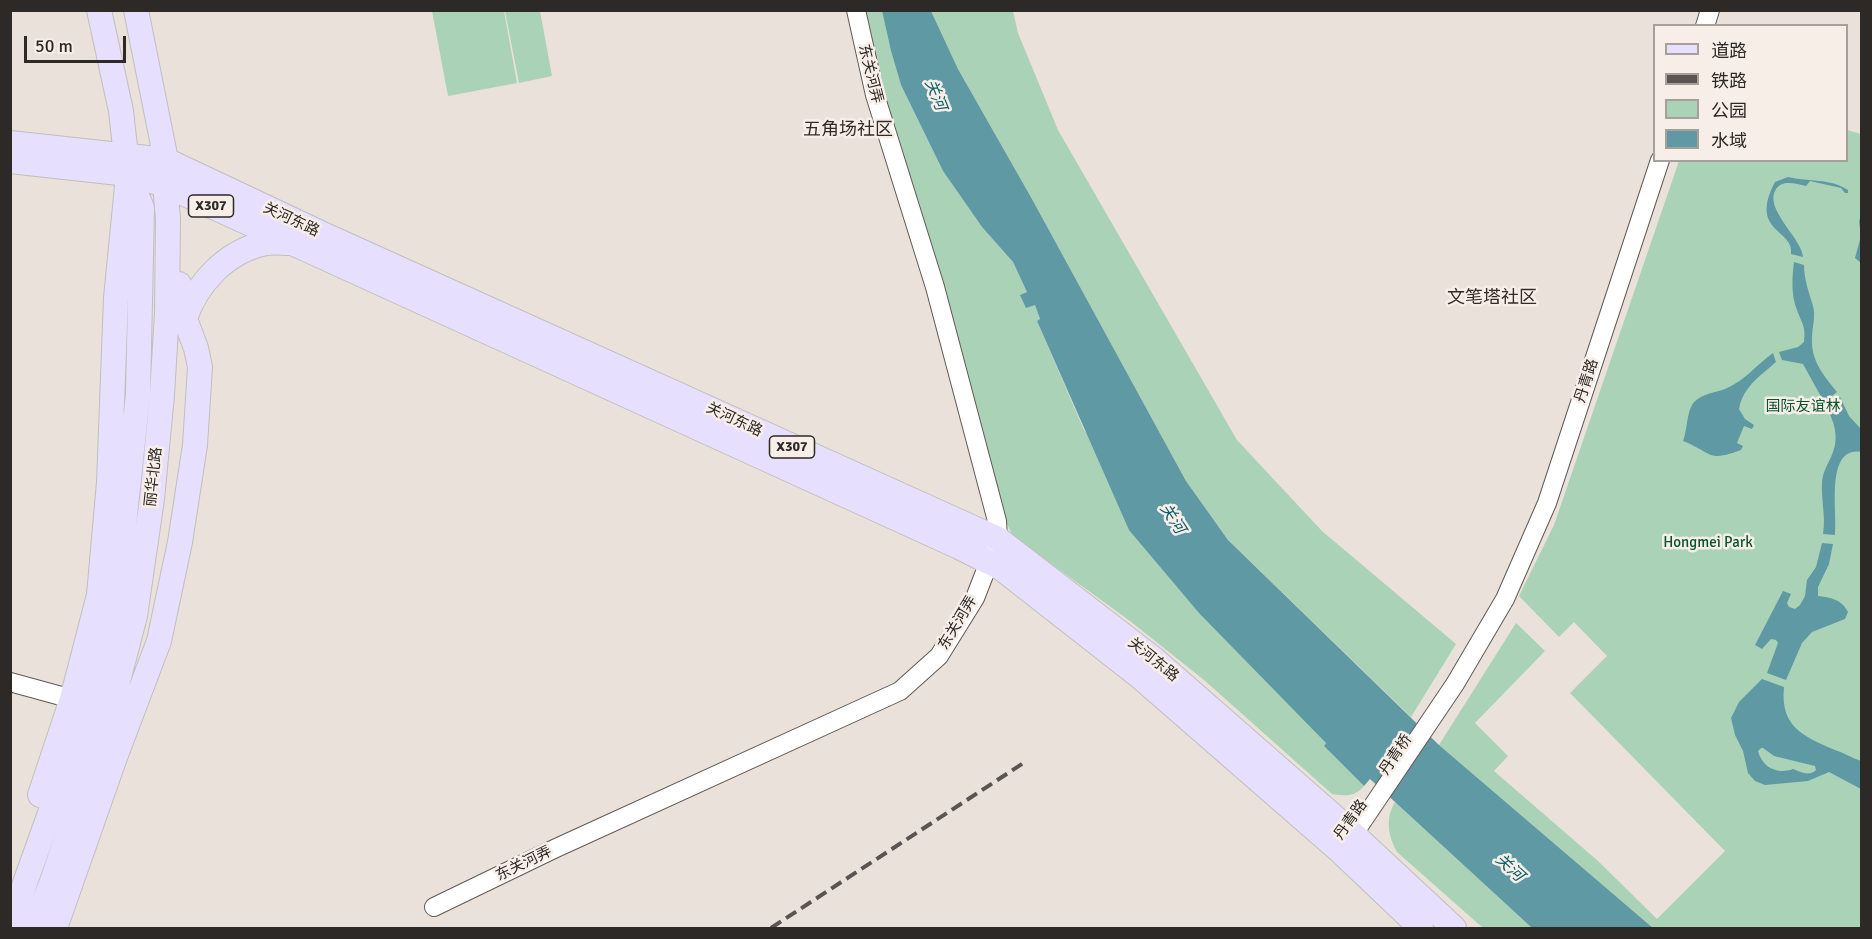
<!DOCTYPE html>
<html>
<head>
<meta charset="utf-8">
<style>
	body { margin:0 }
	#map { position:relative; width:1872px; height:939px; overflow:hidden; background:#eae1db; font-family:Signika,"Noto Sans SC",sans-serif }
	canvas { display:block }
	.frame { position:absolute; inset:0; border:12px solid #2d2927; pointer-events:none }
	.legend { position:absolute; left:1653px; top:24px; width:195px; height:138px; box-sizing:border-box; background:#f8eee8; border:2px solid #a79f9b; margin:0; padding:8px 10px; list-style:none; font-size:18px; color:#2d2927 }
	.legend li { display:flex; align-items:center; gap:12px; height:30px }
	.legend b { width:30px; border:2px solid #a79f9b }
	.scale { position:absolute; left:24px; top:36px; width:102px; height:27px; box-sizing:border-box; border:3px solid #2d2927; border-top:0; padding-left:8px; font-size:18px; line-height:21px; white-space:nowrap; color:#2d2927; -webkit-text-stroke:4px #f8eee8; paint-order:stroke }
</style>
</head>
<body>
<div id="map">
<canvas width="1872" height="939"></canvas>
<div class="frame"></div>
<ul class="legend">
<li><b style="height:8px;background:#e6dffd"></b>道路</li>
<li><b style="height:8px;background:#5a5452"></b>铁路</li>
<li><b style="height:16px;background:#aad2b7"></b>公园</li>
<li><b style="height:16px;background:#5f99a4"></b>水域</li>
</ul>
<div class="scale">50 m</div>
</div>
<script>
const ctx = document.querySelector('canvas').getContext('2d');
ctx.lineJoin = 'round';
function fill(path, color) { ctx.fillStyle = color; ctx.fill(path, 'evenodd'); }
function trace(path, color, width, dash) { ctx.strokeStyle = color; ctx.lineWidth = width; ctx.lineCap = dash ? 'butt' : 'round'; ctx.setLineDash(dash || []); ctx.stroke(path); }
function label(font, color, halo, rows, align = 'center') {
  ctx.font = font + ' Signika,"Noto Sans SC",sans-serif'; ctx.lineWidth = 5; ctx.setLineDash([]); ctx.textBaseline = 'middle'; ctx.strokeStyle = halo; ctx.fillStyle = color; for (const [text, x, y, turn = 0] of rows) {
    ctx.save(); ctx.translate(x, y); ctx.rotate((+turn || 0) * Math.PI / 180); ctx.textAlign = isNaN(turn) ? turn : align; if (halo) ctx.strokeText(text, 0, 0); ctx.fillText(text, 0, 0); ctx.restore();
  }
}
fill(new Path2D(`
	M 432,11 L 504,11 L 517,83 L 448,96 Z
	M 505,11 L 540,11 L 552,76 L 519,83 Z
	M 864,11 L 882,11 L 891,51 L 901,85 L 943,171 L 982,227 L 1013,262 L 1027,292 L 1020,295 L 1035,305 L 1040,319 L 1037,321 L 1084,430 L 1326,743 L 1324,746 L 1364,786 C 1355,797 1345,796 1332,794 L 1204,680 L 1130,621 L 1013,536 L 1007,524 L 942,287 L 882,93 Z
	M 931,11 L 1013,11 L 1018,33 L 1058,130 L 1237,440 L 1322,531 L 1456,644 L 1411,717 L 1228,540 L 1186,481 L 1032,199 L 958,69 Z
	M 1847,130 L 1861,134 L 1861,928 L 1653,928 L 1439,745 L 1516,623 L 1545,651 L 1475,723 L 1508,756 L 1494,771 L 1598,861 L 1657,919 L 1725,851 L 1570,693 L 1607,656 L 1574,622 L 1559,637 L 1519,596 L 1554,525 L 1679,161 L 1846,160 Z
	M 1395,802 L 1532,928 L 1483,928 L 1397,852 C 1388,835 1385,819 1395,802 Z`), '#aad2b7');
fill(new Path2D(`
	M 882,11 L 931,11 L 958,69 L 1032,199 L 1186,481 L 1228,540 L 1439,745 L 1653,928 L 1532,928 L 1370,779 L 1364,786 L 1324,746 L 1326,743 L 1199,613 L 1129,530 L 1037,321 L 1040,319 L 1035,305 L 1026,308 L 1020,295 L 1027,292 L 1013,262 L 982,227 L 943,171 L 901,85 L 891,51 Z
	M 1788,177 C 1808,182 1830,178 1848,190 L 1848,193 L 1845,193 L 1841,188 L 1810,181 L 1806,186 C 1796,184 1783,179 1776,189 C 1763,209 1802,238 1803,257 L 1791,254 C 1795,229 1748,233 1775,182 Z
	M 1861,214 L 1861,263 L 1855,258 L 1861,236 L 1859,222 Z
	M 1794,262 L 1804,265 C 1804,280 1809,292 1813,306 C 1816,317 1812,327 1812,339 C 1811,361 1824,376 1837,392 L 1824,402 L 1803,364 L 1782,360 L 1779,352 L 1798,347 L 1804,342 C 1806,326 1802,324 1797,310 C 1791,296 1792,277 1794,262 Z
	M 1773,353 L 1776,362 C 1760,376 1743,387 1739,409 L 1745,419 L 1754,425 L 1752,429 L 1744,426 L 1737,443 L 1743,446 L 1741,450 C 1732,453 1720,458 1711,455 C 1702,451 1694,445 1683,441 C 1687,431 1687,413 1692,405 C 1699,394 1714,393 1725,389 C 1745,381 1757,364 1773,353 Z
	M 1840,397 L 1849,416 L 1861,429 L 1862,452 C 1824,445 1838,514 1835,535 L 1823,534 C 1826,517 1821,500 1822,482 C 1823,470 1829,463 1833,452 C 1839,437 1834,420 1826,407 Z
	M 1822,543 L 1833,544 L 1829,564 L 1818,587 L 1818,596 C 1832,598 1841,599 1848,612 L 1845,619 L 1812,632 L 1802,643 L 1786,680 L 1767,673 L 1778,643 L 1776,640 L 1771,639 L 1762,649 L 1755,645 L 1783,591 L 1791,594 L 1787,603 L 1789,607 L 1795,609 L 1800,605 L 1805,596 L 1807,580 L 1816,567 Z
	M 1762,679 L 1784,687 C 1780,727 1803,736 1835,750 C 1844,753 1852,758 1861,761 L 1861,789 L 1829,772 L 1808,781 L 1765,785 L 1755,781 L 1748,773 L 1743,751 L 1735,735 L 1731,718 L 1739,702 ZM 1761,748 L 1763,748 L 1774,756 L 1815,766 L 1816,770 C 1809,777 1801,772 1793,769 C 1777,775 1762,767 1758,751 Z`), '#5f99a4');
const minor = new Path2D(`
	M 1705,26 L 1710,10
	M 10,682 L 72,699
	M 1347,844 L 1455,684 L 1505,599 L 1547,503 L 1660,160
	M 434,907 L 554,849 L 900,691 L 939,656 L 975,598 L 998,539 L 997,521 L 935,287 L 875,95 L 856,10`);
const major = new Path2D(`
	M 10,143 L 166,160 L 325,235 L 998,539 L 1154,659 L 1339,821 L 1454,928
	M 10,161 L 128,174 L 165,185 L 959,547 L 1001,568 L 1139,676 L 1341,852 L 1421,928
	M 184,321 C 196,284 226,251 266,243 C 273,242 282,243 290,243
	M 40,795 L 72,699 L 99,595 L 109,482 L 116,298 L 128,176
	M 10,925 L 88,707 L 116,600 L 138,394 L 142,208 L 128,174 L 121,111 L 99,10
	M 33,928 L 51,884 L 112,704 L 135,616 L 152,499 L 162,395 L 167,313 L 168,219 L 165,185 L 166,160 L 136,10
	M 55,928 L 114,760 L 159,641 L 180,542 L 195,445 L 200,367 L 196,348 L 185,319 L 179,284`);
trace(minor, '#615954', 20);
trace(major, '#c0bfbe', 26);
trace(minor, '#fff', 18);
trace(major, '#e6dffd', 24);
trace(new Path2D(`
	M 771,928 L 1025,762`), '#5a5452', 4, [12, 6]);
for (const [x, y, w] of [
	[211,206,45],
	[792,447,45]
]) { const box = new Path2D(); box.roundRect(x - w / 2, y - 11, w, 22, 4.5); ctx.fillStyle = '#f8eee8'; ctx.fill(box); trace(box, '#2d2927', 1.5); }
label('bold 14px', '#2d2927', null, [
	["X307",211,206],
	["X307",792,447]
]);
label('15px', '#2d2927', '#f8eee8', [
	["东关河弄",870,74,76],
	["关河东路",291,220,25],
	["丹青路",1587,381,-72],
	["关河东路",734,420,25],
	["丽华北路",154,477,-84],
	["东关河弄",958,623,-59],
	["关河东路",1153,660,39],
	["丹青桥",1396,755,-56],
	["丹青路",1351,820,-54],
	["东关河弄",524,864,-26]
]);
label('15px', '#06532f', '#f8eee8', [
	["国际友谊林",1803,407],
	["Hongmei Park",1708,543]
]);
label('italic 16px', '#085e6a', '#f8eee8', [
	["关河",935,95,68],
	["关河",1172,519,57],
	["关河",1509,868,43]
]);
label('18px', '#322b27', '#f8eee8', [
	["五角场社区",848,130],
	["文笔塔社区",1492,298]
]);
</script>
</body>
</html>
